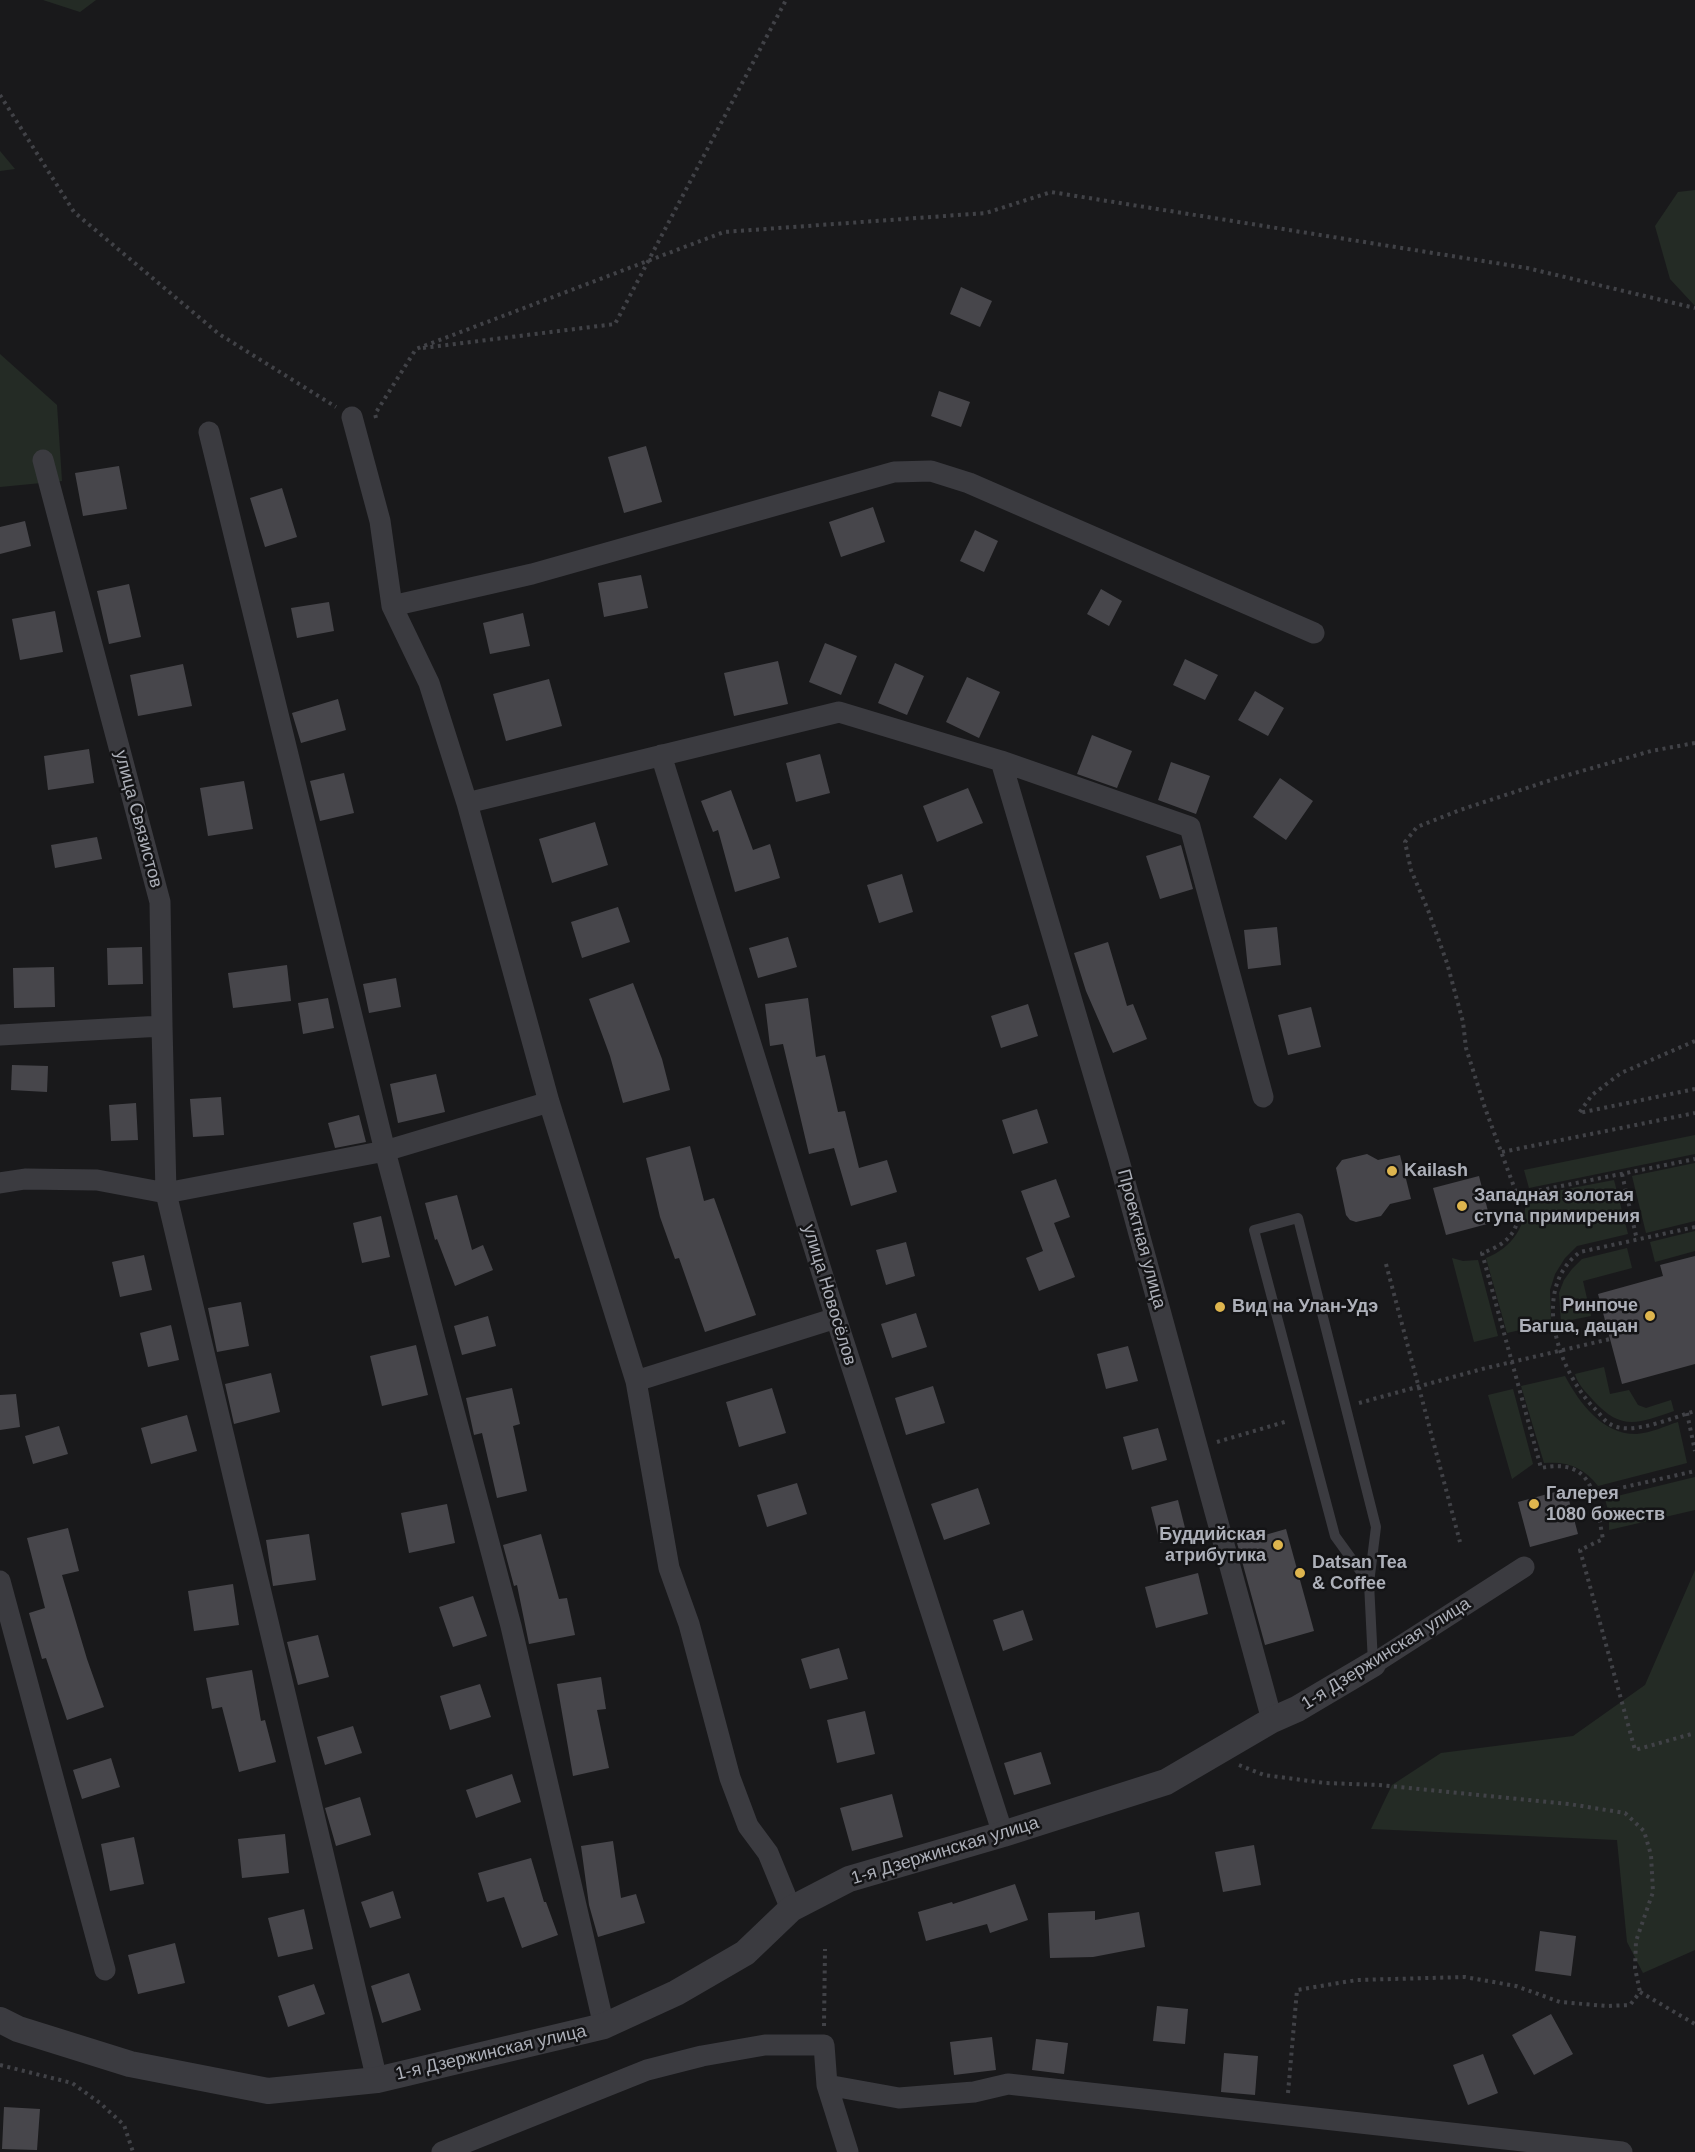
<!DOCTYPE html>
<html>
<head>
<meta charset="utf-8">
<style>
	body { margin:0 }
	canvas { display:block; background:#19191b }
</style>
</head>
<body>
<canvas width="1695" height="2152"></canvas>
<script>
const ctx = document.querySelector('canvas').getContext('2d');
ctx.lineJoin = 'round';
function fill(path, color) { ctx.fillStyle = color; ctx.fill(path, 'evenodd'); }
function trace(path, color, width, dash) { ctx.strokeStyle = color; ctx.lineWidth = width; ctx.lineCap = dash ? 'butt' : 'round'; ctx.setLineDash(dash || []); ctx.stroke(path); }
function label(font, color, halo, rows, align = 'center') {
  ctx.font = font + ' Helvetica,sans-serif'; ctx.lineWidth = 5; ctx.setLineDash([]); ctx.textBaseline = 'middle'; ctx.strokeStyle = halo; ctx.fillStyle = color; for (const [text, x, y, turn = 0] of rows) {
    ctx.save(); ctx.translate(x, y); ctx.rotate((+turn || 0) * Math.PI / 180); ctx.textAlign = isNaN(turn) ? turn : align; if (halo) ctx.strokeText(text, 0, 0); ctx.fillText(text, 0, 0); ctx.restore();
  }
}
fill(new Path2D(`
	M 43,0 L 96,0 L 80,12 Z
	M 0,151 L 15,169 L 0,171 Z
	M 1695,190 L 1695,306 L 1670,279 L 1655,226 L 1678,192 Z
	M 0,354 L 57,405 L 62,481 L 0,487 Z
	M 1695,1135 L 1695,1154 L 1529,1188 L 1524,1170 Z
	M 1695,1163 L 1695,1221 L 1646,1233 L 1632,1176 Z
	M 1614,1180 L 1628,1234 L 1577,1246 L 1565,1258 L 1555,1274 L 1550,1290 L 1551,1323 L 1507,1333 L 1486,1258 C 1512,1248 1528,1225 1525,1197 Z
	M 1695,1231 L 1695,1251 L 1655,1262 L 1650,1242 Z
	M 1627,1248 L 1632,1268 L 1583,1281 L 1591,1316 L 1561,1322 L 1559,1293 L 1564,1280 L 1572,1269 L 1582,1259 Z
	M 1452,1258 L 1463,1261 L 1478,1260 L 1498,1336 L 1474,1342 Z
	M 1604,1367 L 1610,1394 L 1629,1390 L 1638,1405 L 1646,1408 L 1671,1400 L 1674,1411 C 1638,1423 1622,1432 1593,1400 C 1586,1392 1578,1385 1575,1374 Z
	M 1565,1376 C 1580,1404 1603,1435 1637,1434 C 1651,1433 1665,1426 1678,1422 L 1687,1463 L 1598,1486 C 1584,1467 1567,1461 1544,1463 L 1521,1386 Z
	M 1513,1389 L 1533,1464 L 1512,1479 L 1488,1395 Z
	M 1695,1477 L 1695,1510 L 1609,1530 L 1609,1514 L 1605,1499 Z
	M 1695,1570 L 1695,1950 L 1643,1973 L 1627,1942 L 1617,1840 L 1371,1829 L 1392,1785 L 1441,1753 L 1573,1736 L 1645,1685 Z`), '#242b25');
fill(new Path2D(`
	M 961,287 L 992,301 L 980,327 L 950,314 Z
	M 939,391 L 970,402 L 961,427 L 931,416 Z
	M 646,446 L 662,502 L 624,513 L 608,457 Z
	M 119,466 L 127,509 L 83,516 L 75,473 Z
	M 282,488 L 297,537 L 265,547 L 250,498 Z
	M 873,507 L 885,542 L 841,557 L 829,522 Z
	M 25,521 L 31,546 L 0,554 L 0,527 Z
	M 975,530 L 998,541 L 984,572 L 960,561 Z
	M 641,575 L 648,608 L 604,617 L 598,583 Z
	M 129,584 L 141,637 L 109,644 L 97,591 Z
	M 1101,589 L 1122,601 L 1109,626 L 1087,614 Z
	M 329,602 L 334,631 L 297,638 L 291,608 Z
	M 55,611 L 63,652 L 20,660 L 12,619 Z
	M 523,613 L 530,646 L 490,654 L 483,623 Z
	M 825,643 L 857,656 L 841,695 L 809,682 Z
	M 1185,659 L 1218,675 L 1205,700 L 1173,685 Z
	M 778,661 L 788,704 L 734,716 L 724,673 Z
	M 895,663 L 924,676 L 907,715 L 878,703 Z
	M 183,664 L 192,706 L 138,716 L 130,675 Z
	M 967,677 L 1000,692 L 979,738 L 946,722 Z
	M 549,679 L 562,726 L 506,741 L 493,694 Z
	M 1255,691 L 1284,708 L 1268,736 L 1238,720 Z
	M 338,699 L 346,730 L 301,743 L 292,713 Z
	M 1092,735 L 1132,751 L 1117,788 L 1077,774 Z
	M 89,749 L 94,783 L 48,790 L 44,756 Z
	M 820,754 L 830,793 L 796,802 L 786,763 Z
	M 1171,762 L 1210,776 L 1196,814 L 1158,800 Z
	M 344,773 L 354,813 L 320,821 L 310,781 Z
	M 1280,778 L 1313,801 L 1286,840 L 1253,817 Z
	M 244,781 L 253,829 L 208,836 L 200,788 Z
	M 968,788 L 983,823 L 937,842 L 923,806 Z
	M 731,790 L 753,850 L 770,844 L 780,878 L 735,892 L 718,830 L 713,832 L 701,801 Z
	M 595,822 L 608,865 L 552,883 L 539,839 Z
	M 97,837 L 102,859 L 55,868 L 51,845 Z
	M 1181,845 L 1193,889 L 1160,899 L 1146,856 Z
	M 902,874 L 913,912 L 879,923 L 867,885 Z
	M 618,907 L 630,942 L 582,958 L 571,922 Z
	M 1277,927 L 1281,965 L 1248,969 L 1244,930 Z
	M 788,937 L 797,967 L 758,978 L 749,948 Z
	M 1108,942 L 1127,1006 L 1133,1004 L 1147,1039 L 1113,1053 L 1086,991 L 1074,953 Z
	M 142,947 L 143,984 L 108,985 L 107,948 Z
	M 287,965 L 291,1001 L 233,1008 L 228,973 Z
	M 54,967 L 55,1007 L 14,1008 L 13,968 Z
	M 396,978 L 401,1007 L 369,1013 L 363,984 Z
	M 633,983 L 662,1059 L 670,1090 L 623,1103 L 610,1056 L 589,999 Z
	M 328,998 L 334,1028 L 303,1034 L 298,1003 Z
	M 808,998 L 816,1057 L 825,1055 L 838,1112 L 845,1111 L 859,1168 L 887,1160 L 897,1192 L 851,1206 L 834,1148 L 809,1154 L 783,1044 L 770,1046 L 765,1004 Z
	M 1028,1004 L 1038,1036 L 1001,1048 L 991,1016 Z
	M 1311,1007 L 1321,1047 L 1288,1055 L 1278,1015 Z
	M 12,1065 L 48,1066 L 47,1092 L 11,1090 Z
	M 436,1074 L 445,1112 L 398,1123 L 390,1084 Z
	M 221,1097 L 224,1135 L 193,1137 L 190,1099 Z
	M 136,1103 L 138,1140 L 111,1141 L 109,1105 Z
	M 1037,1109 L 1048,1143 L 1013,1154 L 1002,1120 Z
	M 359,1115 L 366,1142 L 335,1148 L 328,1123 Z
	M 690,1146 L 704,1201 L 714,1198 L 756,1315 L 705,1332 L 679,1258 L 675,1259 L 660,1217 L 646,1158 Z
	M 1367,1154 L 1378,1160 L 1400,1155 L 1411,1199 L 1390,1204 L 1381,1216 L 1356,1222 L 1350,1220 L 1346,1215 L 1336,1168 L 1342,1160 Z
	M 1479,1176 L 1491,1223 L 1446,1235 L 1433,1188 Z
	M 1056,1179 L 1070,1217 L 1054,1223 L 1075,1277 L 1039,1291 L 1026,1258 L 1043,1251 L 1021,1191 Z
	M 457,1195 L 472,1250 L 483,1245 L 493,1270 L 455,1286 L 437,1239 L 435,1240 L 425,1203 Z
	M 381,1216 L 390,1257 L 362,1263 L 353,1223 Z
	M 906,1242 L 915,1276 L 886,1285 L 876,1250 Z
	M 144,1255 L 152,1290 L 120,1297 L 112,1262 Z
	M 1695,1256 L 1695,1364 L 1622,1384 L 1598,1294 L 1663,1276 L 1660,1265 Z
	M 241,1302 L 249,1346 L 217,1352 L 208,1308 Z
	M 916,1313 L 927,1347 L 892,1358 L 881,1324 Z
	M 488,1316 L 496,1346 L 462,1355 L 454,1326 Z
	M 171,1325 L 179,1360 L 148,1367 L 140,1333 Z
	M 416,1345 L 428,1395 L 382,1406 L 370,1356 Z
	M 1128,1346 L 1138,1381 L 1106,1389 L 1097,1354 Z
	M 271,1373 L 280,1412 L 234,1424 L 225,1384 Z
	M 933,1386 L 945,1423 L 906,1435 L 895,1398 Z
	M 512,1388 L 520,1424 L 513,1426 L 527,1491 L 497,1498 L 482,1433 L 474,1435 L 466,1398 Z
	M 772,1388 L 786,1433 L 739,1447 L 726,1402 Z
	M 16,1394 L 20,1427 L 0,1430 L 0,1395 Z
	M 187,1415 L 197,1451 L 151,1464 L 141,1428 Z
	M 59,1426 L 68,1454 L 33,1464 L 25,1436 Z
	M 1158,1428 L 1167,1460 L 1132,1470 L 1123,1437 Z
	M 797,1483 L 807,1514 L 767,1527 L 757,1495 Z
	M 978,1488 L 990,1524 L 944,1540 L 931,1504 Z
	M 1566,1489 L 1578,1534 L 1530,1547 L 1518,1502 Z
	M 1178,1500 L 1187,1536 L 1160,1543 L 1151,1507 Z
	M 447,1504 L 455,1543 L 409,1553 L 401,1513 Z
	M 68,1528 L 79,1571 L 62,1575 L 87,1659 L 104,1707 L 67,1720 L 46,1658 L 42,1659 L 29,1613 L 45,1608 L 27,1538 Z
	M 1286,1529 L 1314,1631 L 1265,1645 L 1237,1543 Z
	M 309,1534 L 316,1580 L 273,1586 L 266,1540 Z
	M 541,1534 L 559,1599 L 567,1598 L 575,1635 L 529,1644 L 517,1585 L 514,1586 L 503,1545 Z
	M 1198,1573 L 1208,1614 L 1156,1628 L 1145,1587 Z
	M 233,1584 L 239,1625 L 194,1631 L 188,1591 Z
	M 473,1596 L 487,1636 L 453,1647 L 439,1607 Z
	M 1023,1610 L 1033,1640 L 1003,1651 L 993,1620 Z
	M 318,1635 L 329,1677 L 298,1685 L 287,1642 Z
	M 839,1648 L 848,1679 L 810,1689 L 801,1659 Z
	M 252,1670 L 261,1721 L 265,1720 L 276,1762 L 239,1772 L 222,1707 L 212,1709 L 206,1678 Z
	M 601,1677 L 606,1709 L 597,1710 L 609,1768 L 573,1776 L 557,1684 Z
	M 480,1684 L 491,1717 L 450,1730 L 440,1696 Z
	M 865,1711 L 875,1754 L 837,1763 L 827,1720 Z
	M 353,1726 L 362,1753 L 325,1765 L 317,1737 Z
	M 1041,1752 L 1051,1784 L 1014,1795 L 1004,1763 Z
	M 111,1758 L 120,1787 L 82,1799 L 73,1770 Z
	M 512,1774 L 521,1802 L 476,1818 L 466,1790 Z
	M 892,1794 L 903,1837 L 852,1851 L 840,1808 Z
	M 360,1797 L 371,1835 L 336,1846 L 325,1808 Z
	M 285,1834 L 289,1873 L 242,1878 L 238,1839 Z
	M 134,1837 L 144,1884 L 110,1891 L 101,1844 Z
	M 613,1841 L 621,1898 L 636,1894 L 645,1923 L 598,1937 L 589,1905 L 581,1846 Z
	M 1254,1845 L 1261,1885 L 1223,1892 L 1215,1852 Z
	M 531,1858 L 544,1902 L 546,1902 L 558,1935 L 522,1948 L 504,1897 L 487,1902 L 478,1873 Z
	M 1015,1884 L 1028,1920 L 990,1933 L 987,1924 L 926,1941 L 918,1912 L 952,1902 L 953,1904 Z
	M 393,1891 L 401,1918 L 370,1928 L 361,1902 Z
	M 304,1909 L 313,1949 L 278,1957 L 268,1918 Z
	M 1095,1911 L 1095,1920 L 1139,1912 L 1145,1947 L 1093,1957 L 1050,1958 L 1048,1913 Z
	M 1540,1931 L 1576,1936 L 1571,1976 L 1535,1971 Z
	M 175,1943 L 185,1983 L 138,1994 L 128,1955 Z
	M 409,1973 L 421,2010 L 382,2023 L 371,1986 Z
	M 314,1984 L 325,2014 L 288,2027 L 278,1996 Z
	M 1157,2006 L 1188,2009 L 1185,2044 L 1153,2041 Z
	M 1551,2014 L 1573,2054 L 1534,2075 L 1512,2035 Z
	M 992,2037 L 996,2070 L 954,2075 L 950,2042 Z
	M 1036,2039 L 1068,2043 L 1064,2074 L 1032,2070 Z
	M 1224,2053 L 1258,2056 L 1255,2095 L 1221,2092 Z
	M 1483,2054 L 1498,2093 L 1468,2105 L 1453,2065 Z
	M 4,2107 L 40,2109 L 37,2150 L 2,2149 Z`), '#47464b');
trace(new Path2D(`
	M 0,95 L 74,212 L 219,334 L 336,407
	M 423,348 L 615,324 L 786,0
	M 376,418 L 375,414 L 416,349 L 724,232 L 986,213 L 1051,192 L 1527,268 L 1695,308
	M 1695,743 L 1651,751 L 1554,779 L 1460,810 L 1417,827 L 1405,842 L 1411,870 L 1428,910 L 1447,963 L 1463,1022 L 1466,1048 L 1485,1108 L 1517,1195 C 1523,1226 1512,1243 1482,1253 L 1541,1468 C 1595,1457 1595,1499 1603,1539 L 1580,1550 L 1635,1750 L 1695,1733
	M 1695,1041 L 1621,1073 L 1592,1095 L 1579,1113 L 1695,1089
	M 1502,1152 L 1695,1113
	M 1622,1174 L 1637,1240
	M 1517,1195 L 1695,1159
	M 1695,1227 L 1580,1252 C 1530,1289 1558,1370 1594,1408 C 1599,1412 1604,1421 1610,1424 C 1630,1437 1674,1417 1695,1411
	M 1386,1264 L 1460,1542
	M 1359,1403 L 1482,1369 L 1610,1339
	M 1687,1413 L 1695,1451
	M 1217,1442 L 1288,1421
	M 1594,1494 L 1695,1471
	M 1239,1765 L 1264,1775 L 1325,1783 L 1379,1785 L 1569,1804 L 1625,1813 L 1644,1831 L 1651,1855 L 1653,1892 L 1636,1941 L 1635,1968 L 1640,1992
	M 824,2026 L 825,1949
	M 0,2065 L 72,2083 L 100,2103 L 124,2125 L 133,2152
	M 1288,2093 L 1297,1990 L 1357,1980 L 1465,1977 L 1516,1986 L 1560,2002 L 1607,2006 L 1630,2005 L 1640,1992 L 1695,2024`), '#414247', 4, [3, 4.5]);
trace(new Path2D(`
	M 1369,1583 L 1335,1536 L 1254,1230 L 1298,1218 L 1376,1527 L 1369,1583 L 1373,1663`), '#3b3b40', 10);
trace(new Path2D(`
	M 352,417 L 380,521 L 392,606 L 429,683 L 467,803
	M 209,432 L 385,1151 L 511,1626 L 604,2026
	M 392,606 L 532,574 L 894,472 L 931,471 L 969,483 L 1314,633
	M 661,755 L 836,1318 L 1003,1834
	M 1001,761 L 1118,1157 L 1272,1720
	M 0,1035 L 162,1026 L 160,902 L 43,460
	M 0,1183 L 25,1179 L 97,1180 L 166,1193 L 162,1026
	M 636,1381 L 836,1318
	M 0,1581 L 105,1970
	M 1373,1664 L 1524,1567
	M 791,1909 L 768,1853 L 748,1826 L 730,1778 L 689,1624 L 669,1568 L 636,1381 L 549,1102 L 467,803 L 839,712 L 1001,761 L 1190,827 L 1263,1097
	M 377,2080 L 166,1193 L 385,1151 L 549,1102
	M 827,2085 L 899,2098 L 974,2092 L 1008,2084 L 1622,2152
	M 442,2152 L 647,2070 L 702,2056 L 765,2045 L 824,2045 L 827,2085 L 848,2152`), '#3b3b40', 21);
trace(new Path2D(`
	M 0,2020 L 18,2029 L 130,2064 L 268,2091 L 377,2080 L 604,2026 L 676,1993 L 745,1953 L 791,1909 L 849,1879 L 1003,1834 L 1166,1782 L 1272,1720 L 1297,1709 L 1373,1664`), '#3b3b40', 26);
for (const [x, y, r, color] of [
	[1392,1171,6,"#deb54e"],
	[1462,1206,6,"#deb54e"],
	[1220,1307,6,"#deb54e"],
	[1650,1316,6,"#deb54e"],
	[1534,1504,6,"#deb54e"],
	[1278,1545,6,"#deb54e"],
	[1300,1573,6,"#deb54e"]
]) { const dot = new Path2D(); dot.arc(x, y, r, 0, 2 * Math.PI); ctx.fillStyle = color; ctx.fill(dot); trace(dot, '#141416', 2); }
label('18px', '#adb0b9', '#141416', [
	["улица Связистов",138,819,75],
	["Проектная улица",1141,1239,75],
	["улица Новосёлов",829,1295,73],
	["1-я Дзержинская улица",1386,1654,-32],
	["1-я Дзержинская улица",945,1851,-17],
	["1-я Дзержинская улица",491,2053,-13]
]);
label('bold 18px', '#adb0b9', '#141416', [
	["Kailash",1404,1171],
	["Западная золотая",1474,1196],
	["ступа примирения",1474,1217],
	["Ринпоче",1638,1306,"right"],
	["Багша, дацан",1638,1327,"right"],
	["Вид на Улан-Удэ",1232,1307],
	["Галерея",1546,1494],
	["1080 божеств",1546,1515],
	["Буддийская",1266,1535,"right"],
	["атрибутика",1266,1556,"right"],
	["Datsan Tea",1312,1563],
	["& Coffee",1312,1584]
], 'left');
</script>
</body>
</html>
